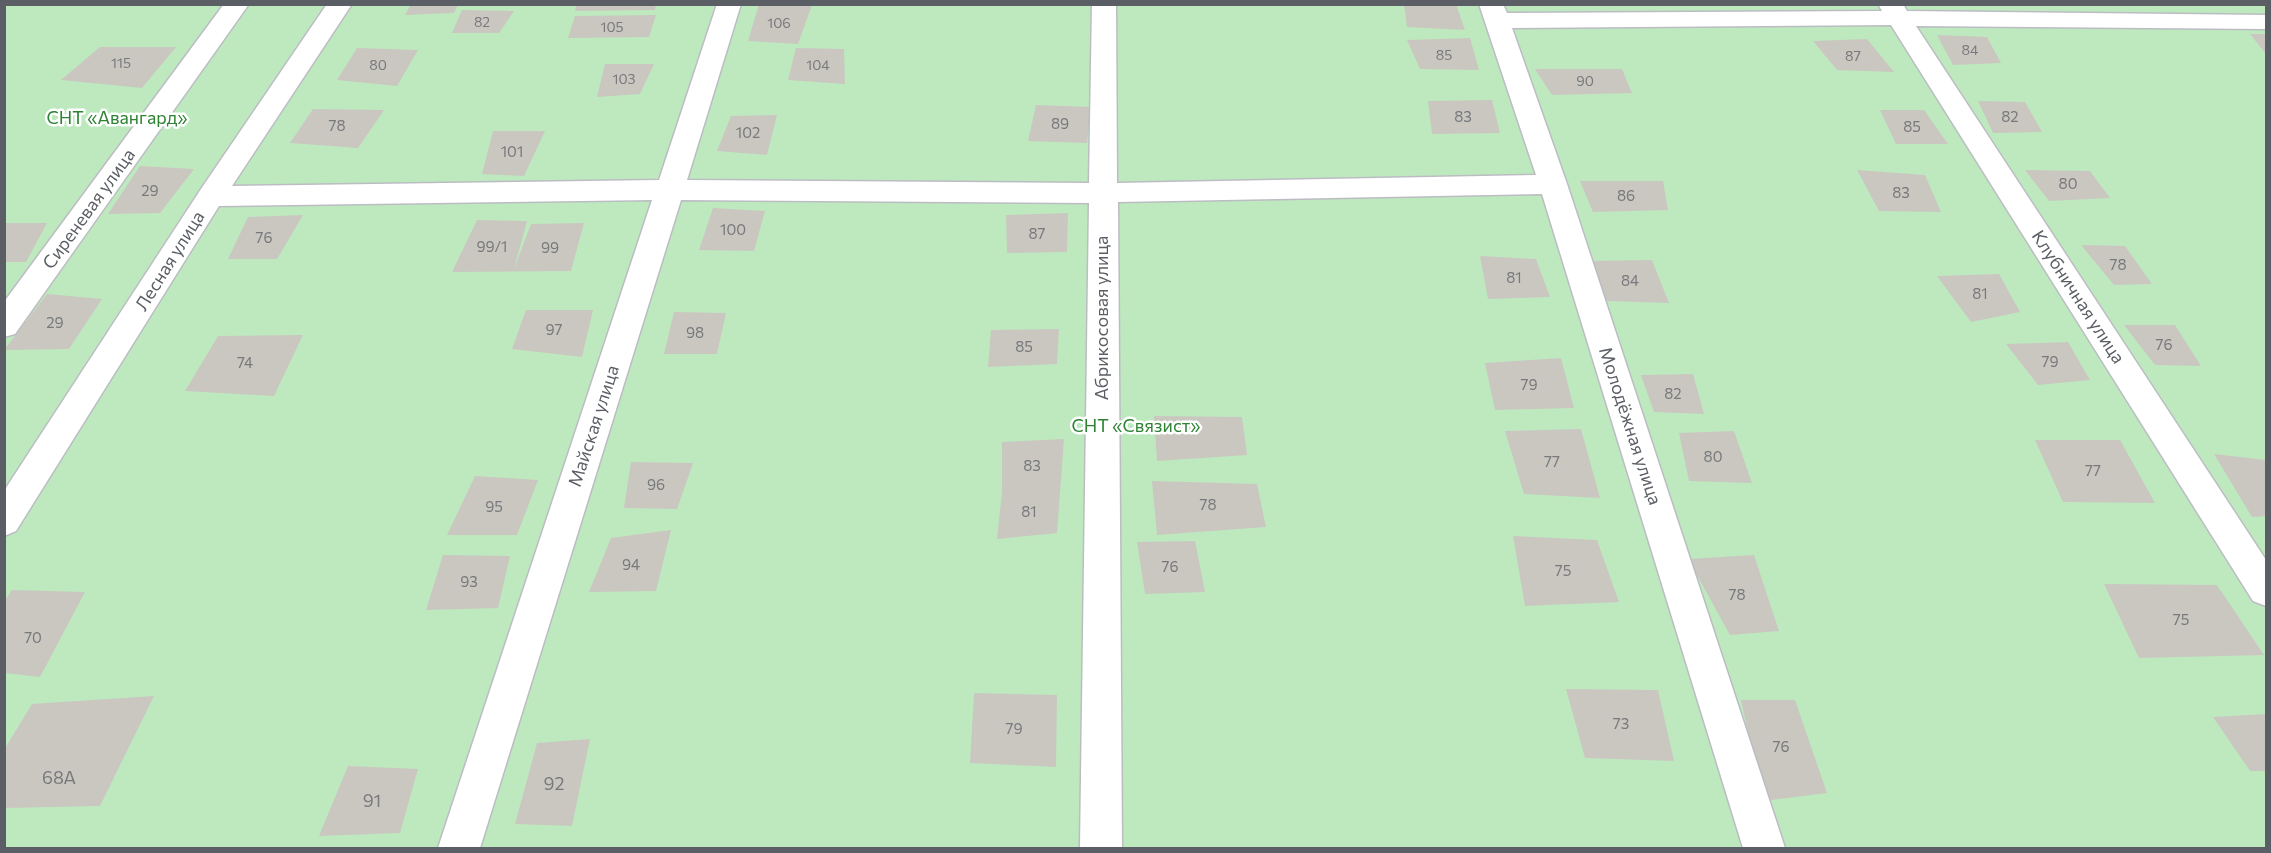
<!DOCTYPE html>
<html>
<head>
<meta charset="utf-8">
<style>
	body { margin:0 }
	#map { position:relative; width:2271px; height:853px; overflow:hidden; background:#efede3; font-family:Commissioner,sans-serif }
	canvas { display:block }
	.frame { position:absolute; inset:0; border:6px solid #5b5f65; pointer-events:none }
</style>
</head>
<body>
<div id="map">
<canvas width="2271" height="853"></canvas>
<div class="frame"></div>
</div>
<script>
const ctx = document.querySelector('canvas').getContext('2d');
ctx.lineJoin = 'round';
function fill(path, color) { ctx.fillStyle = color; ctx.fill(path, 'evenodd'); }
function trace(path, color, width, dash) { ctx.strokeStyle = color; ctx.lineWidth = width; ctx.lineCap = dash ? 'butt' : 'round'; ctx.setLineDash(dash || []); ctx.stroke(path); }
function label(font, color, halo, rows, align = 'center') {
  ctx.font = font + ' Commissioner,sans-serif'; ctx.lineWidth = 5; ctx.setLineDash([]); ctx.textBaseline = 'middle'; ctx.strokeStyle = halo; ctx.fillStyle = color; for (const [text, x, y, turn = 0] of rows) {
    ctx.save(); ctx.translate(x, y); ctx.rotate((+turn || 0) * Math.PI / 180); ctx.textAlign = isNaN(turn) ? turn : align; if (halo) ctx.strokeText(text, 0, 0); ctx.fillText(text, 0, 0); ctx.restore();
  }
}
fill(new Path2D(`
	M 5,5 L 2266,5 L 2266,848 L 5,848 Z`), '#bee9bf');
fill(new Path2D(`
	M 411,4 L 458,4 L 454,13 L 405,15 Z
	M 577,4 L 656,4 L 655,10 L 575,11 Z
	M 759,4 L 812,5 L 798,44 L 748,41 Z
	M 1404,4 L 1456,4 L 1465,30 L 1407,27 Z
	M 462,10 L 514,11 L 499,33 L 452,33 Z
	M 656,15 L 649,37 L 568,38 L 575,16 Z
	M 2250,34 L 2266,34 L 2266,54 Z
	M 1937,35 L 1987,37 L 2001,63 L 1953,65 Z
	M 1470,38 L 1479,70 L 1420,69 L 1407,40 Z
	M 1867,39 L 1894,72 L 1837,70 L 1813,41 Z
	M 100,47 L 176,47 L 142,88 L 61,80 Z
	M 357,48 L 418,50 L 397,86 L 337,80 Z
	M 796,48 L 844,49 L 845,84 L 788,80 Z
	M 605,64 L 654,64 L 640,94 L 597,97 Z
	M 1535,69 L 1622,69 L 1632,93 L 1552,95 Z
	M 1492,100 L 1500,133 L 1432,134 L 1428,101 Z
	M 1978,101 L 2025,102 L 2042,132 L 1993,133 Z
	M 1036,105 L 1091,107 L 1087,143 L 1028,141 Z
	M 313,109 L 384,110 L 358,148 L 290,143 Z
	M 1880,110 L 1924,110 L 1948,144 L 1896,144 Z
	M 777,115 L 767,155 L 717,151 L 731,116 Z
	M 493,131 L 545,131 L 524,176 L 482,174 Z
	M 140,166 L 194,169 L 160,213 L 108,214 Z
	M 1857,170 L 1925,175 L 1941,212 L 1879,211 Z
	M 2025,170 L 2090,171 L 2110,198 L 2049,201 Z
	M 1580,181 L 1663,181 L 1668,210 L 1593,212 Z
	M 713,208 L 765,211 L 754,251 L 699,250 Z
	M 1068,213 L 1067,252 L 1007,253 L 1006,215 Z
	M 303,215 L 277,259 L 228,259 L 248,217 Z
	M 477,220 L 527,221 L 514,269 L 531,224 L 584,223 L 571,271 L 452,272 Z
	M 4,223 L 47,223 L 26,262 L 4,262 Z
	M 2081,245 L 2125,246 L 2152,284 L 2114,285 Z
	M 1480,256 L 1536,259 L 1550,297 L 1488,299 Z
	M 1652,260 L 1669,303 L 1606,301 L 1593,261 Z
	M 1999,274 L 2020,312 L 1971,322 L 1937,276 Z
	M 47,294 L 102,299 L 69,349 L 4,350 Z
	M 526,310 L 593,310 L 582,357 L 512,349 Z
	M 674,312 L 726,313 L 717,354 L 664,354 Z
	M 2124,325 L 2175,325 L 2201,366 L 2155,365 Z
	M 1059,329 L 1057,364 L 988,367 L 991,330 Z
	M 303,335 L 274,396 L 185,391 L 218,336 Z
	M 2068,342 L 2090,380 L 2038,385 L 2006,344 Z
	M 1561,358 L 1574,408 L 1495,410 L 1485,363 Z
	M 1693,374 L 1704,414 L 1654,412 L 1641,375 Z
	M 1154,416 L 1242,417 L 1247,455 L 1157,461 Z
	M 1581,429 L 1600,498 L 1524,494 L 1505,431 Z
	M 1734,431 L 1752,483 L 1689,481 L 1679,433 Z
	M 1064,439 L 1057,533 L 997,539 L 1002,492 L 1002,442 Z
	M 2035,440 L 2120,440 L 2155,503 L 2063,502 Z
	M 2214,454 L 2266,460 L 2266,516 L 2252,517 Z
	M 631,462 L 693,463 L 677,509 L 624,508 Z
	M 475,476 L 538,480 L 517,535 L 447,535 Z
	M 1152,481 L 1257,484 L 1266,527 L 1157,535 Z
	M 671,530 L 656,591 L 589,592 L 611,538 Z
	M 1513,536 L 1597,540 L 1619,602 L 1525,606 Z
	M 1195,541 L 1205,592 L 1145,594 L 1137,542 Z
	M 443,555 L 510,556 L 498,608 L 426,610 Z
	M 1754,555 L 1779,631 L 1730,635 L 1688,559 Z
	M 2104,584 L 2217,585 L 2264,655 L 2139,658 Z
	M 12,590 L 85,592 L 40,677 L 4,673 L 4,602 Z
	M 1566,689 L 1658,690 L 1674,761 L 1585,758 Z
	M 974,693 L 1057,695 L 1056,767 L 970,763 Z
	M 154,696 L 100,806 L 4,808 L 4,750 L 32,704 Z
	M 1741,700 L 1795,700 L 1827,793 L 1763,801 Z
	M 2266,714 L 2266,771 L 2250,771 L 2213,717 Z
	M 590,739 L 572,826 L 515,824 L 537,743 Z
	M 348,766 L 418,769 L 400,833 L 319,836 Z`), '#cac7c0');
const minor = new Path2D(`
	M 224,4 L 249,4 L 15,334 L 4,337 L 4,302 Z
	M 327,4 L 352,4 L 232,186 L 659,180 L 717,4 L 741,4 L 687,180 L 1089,183 L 1092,4 L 1116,4 L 1117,183 L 1536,175 L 1479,4 L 1503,4 L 1507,13 L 1882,11 L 1878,4 L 1903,4 L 1907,11 L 2266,15 L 2266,29 L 1916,26 L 2266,560 L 2266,606 L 2253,601 L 1891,25 L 1512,28 L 1567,184 L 1785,848 L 1743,848 L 1542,194 L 1118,202 L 1122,848 L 1080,848 L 1089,203 L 681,200 L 480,848 L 438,848 L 652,200 L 219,206 L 16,531 L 4,536 L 4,491 L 201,189 Z`);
trace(minor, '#bbbdc3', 3);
fill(minor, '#fff');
label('14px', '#77797c', null, [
	["82",482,22],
	["106",779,23],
	["105",612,27],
	["84",1970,50],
	["85",1444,55],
	["87",1853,56],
	["115",121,63],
	["80",378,65],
	["104",818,65],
	["103",624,79],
	["90",1585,81]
]);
label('15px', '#77797c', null, [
	["83",1463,117],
	["82",2010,117],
	["89",1060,124],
	["78",337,126],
	["85",1912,127],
	["102",748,133],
	["101",512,152],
	["80",2068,184],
	["29",150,191],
	["83",1901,193],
	["86",1626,196],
	["100",733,230],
	["87",1037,234],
	["76",264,238],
	["99/1",492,247],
	["99",550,248],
	["78",2118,265],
	["81",1514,278],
	["84",1630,281],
	["81",1980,294],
	["29",55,323],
	["97",554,330],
	["98",695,333],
	["76",2164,345],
	["85",1024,347],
	["79",2050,362],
	["74",245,363],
	["79",1529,385],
	["82",1673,394],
	["80",1713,457],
	["77",1552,462],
	["83",1032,466],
	["77",2093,471],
	["96",656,485],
	["78",1208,505],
	["95",494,507],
	["81",1029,512],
	["94",631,565],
	["76",1170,567],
	["75",1563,571],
	["93",469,582],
	["78",1737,595],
	["75",2181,620],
	["70",33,638],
	["73",1621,724],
	["79",1014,729],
	["76",1781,747]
]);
label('18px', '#2e8234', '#fff', [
	["СНТ «Авангард»",117,118],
	["СНТ «Связист»",1136,426]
]);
label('18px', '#5b5f65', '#fff', [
	["Сиреневая улица",89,209,-54],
	["Лесная улица",170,261,-58],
	["Клубничная улица",2078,297,57],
	["Абрикосовая улица",1102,318,-90],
	["Майская улица",594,426,-72],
	["Молодёжная улица",1630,426,72]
]);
label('18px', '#77797c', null, [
	["68А",59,778],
	["92",554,784],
	["91",372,801]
]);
</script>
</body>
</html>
